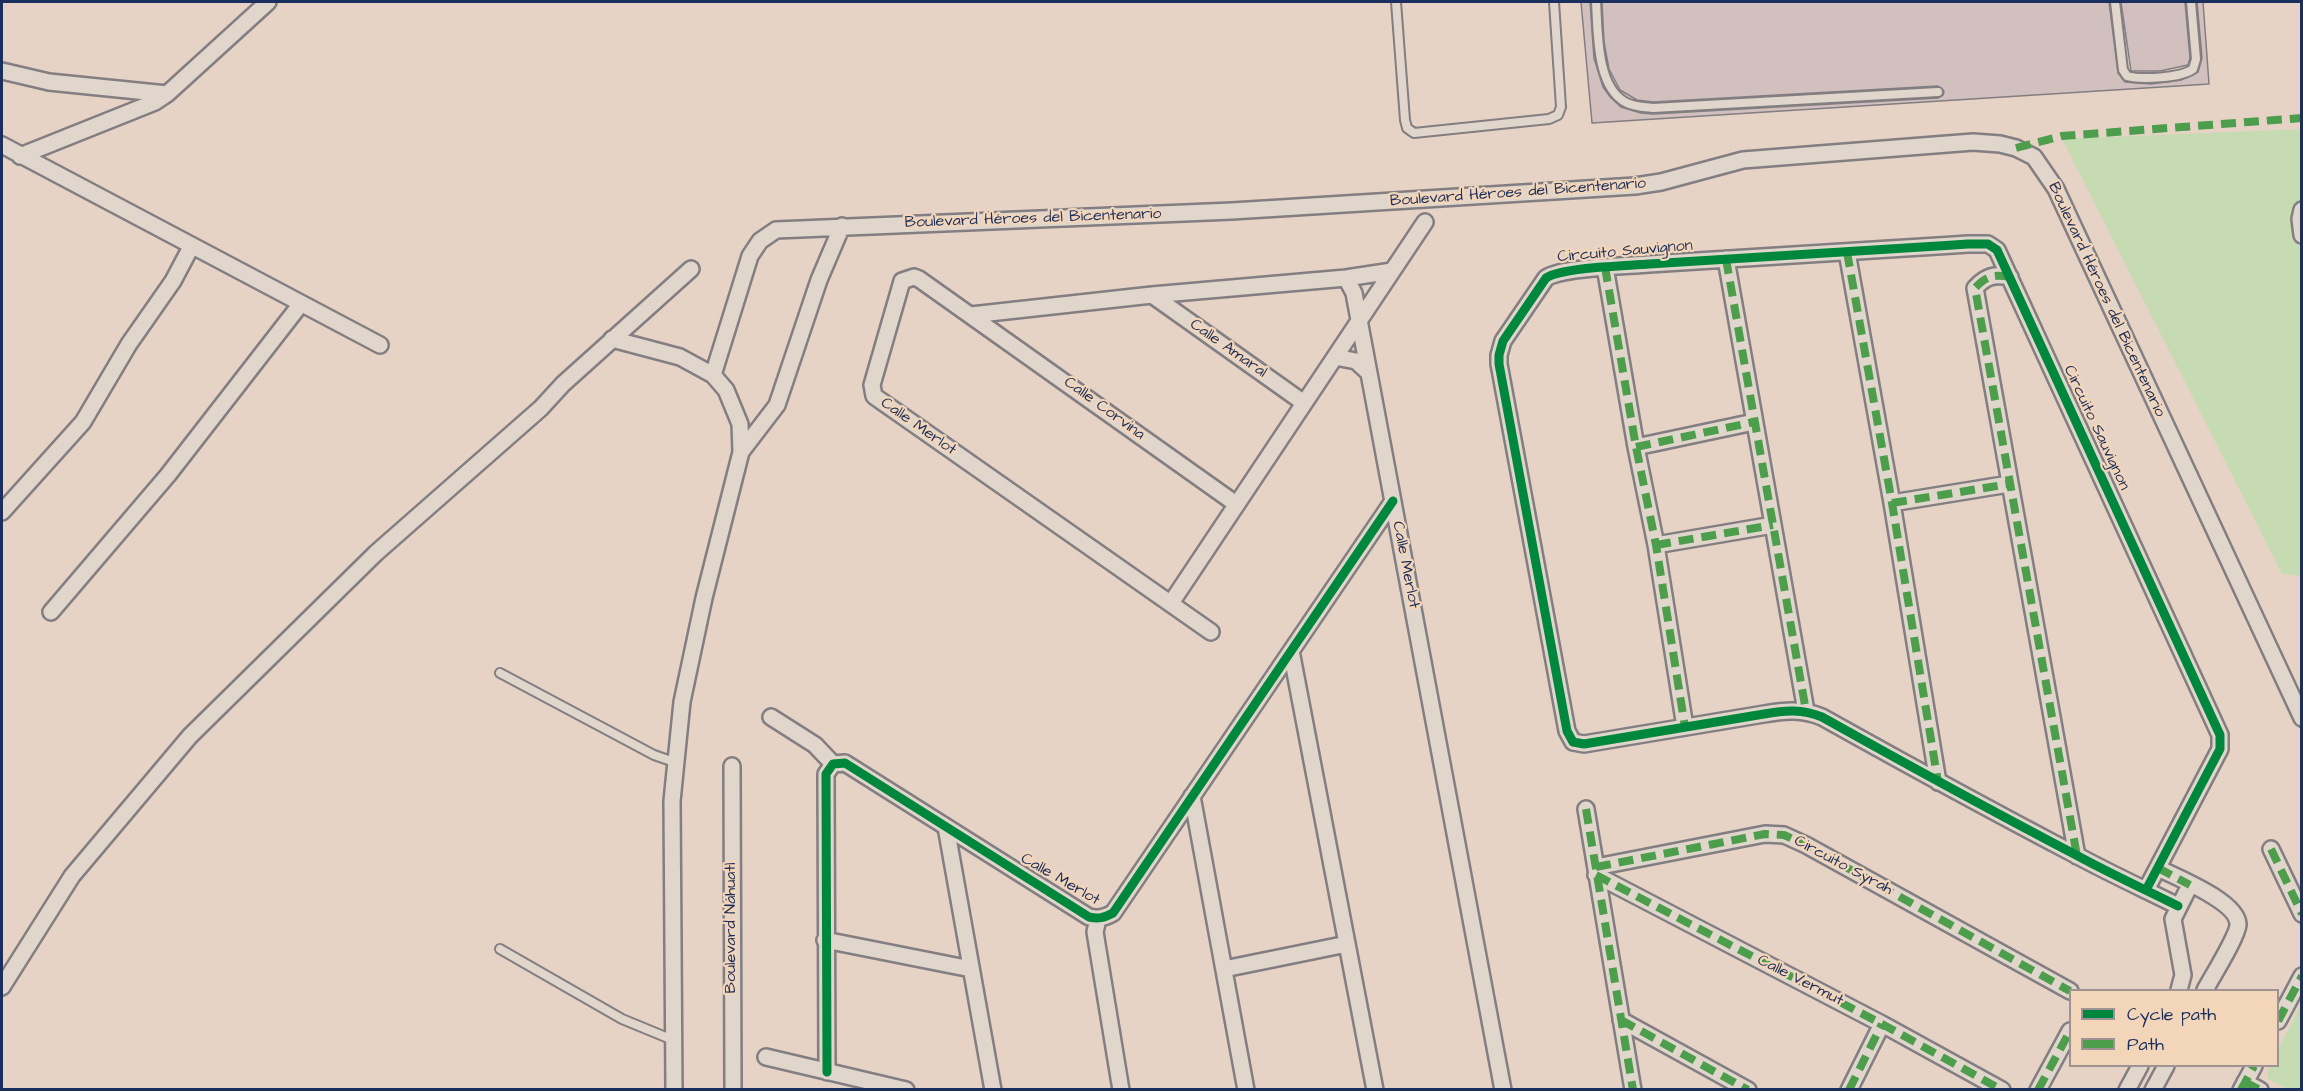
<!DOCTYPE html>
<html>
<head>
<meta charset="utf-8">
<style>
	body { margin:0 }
	#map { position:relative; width:2303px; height:1091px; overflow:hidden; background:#e6d3c6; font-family:"Architects Daughter",sans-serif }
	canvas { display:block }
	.frame { position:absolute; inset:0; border:3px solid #1b2f5e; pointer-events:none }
	.legend { position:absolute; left:2069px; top:989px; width:210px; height:78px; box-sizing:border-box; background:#f3d6b9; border:2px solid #9d9395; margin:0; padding:8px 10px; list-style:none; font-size:18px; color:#1b2f5e }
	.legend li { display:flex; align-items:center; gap:12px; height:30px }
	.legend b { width:30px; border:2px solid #9d9395 }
</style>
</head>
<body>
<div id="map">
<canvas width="2303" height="1091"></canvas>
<div class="frame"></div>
<ul class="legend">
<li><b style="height:8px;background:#00873e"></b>Cycle path</li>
<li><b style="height:8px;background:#4c9d4c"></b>Path</li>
</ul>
</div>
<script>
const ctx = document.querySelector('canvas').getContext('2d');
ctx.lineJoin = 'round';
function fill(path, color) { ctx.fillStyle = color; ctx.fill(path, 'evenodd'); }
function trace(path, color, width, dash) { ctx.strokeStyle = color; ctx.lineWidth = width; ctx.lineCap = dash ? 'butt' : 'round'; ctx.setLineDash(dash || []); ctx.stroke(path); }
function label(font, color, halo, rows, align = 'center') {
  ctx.font = font + ' "Architects Daughter",sans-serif'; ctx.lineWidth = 4.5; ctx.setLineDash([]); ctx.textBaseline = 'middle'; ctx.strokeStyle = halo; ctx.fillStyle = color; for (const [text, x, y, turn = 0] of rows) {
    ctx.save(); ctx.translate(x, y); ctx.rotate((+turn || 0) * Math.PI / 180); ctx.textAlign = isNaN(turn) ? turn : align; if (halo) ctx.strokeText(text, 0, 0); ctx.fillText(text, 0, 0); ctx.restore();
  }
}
fill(new Path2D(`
	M 2301,129 L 2301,576 L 2282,574 L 2062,139 Z
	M 2301,1004 L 2301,1089 L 2288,1089 L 2268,1079 L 2267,1071 L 2270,1066 L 2278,1066 L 2278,1050 Z`), '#c7dbb2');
const building = new Path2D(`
	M 1581,2 L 1590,2 L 1594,58 L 1603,87 L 1611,98 L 1621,107 L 1641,113 L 1653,114 L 1938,98 L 1943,95 L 1944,91 L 1938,86 L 1653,102 L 1637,100 L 1620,90 L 1609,69 L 1604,42 L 1602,2 L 2109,2 L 2118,73 L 2125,82 L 2151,84 L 2181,80 L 2198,72 L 2202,58 L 2197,2 L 2203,2 L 2209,84 L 1592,123 Z
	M 2121,2 L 2185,2 L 2190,58 L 2188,65 L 2160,71 L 2131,71 Z`);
fill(building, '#d1c0be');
trace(building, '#827e81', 1.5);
const service = new Path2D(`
	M 1396,2 L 1405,120 L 1407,128 L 1414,133 L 1549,119 L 1558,115 L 1561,107 L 1554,2
	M 1596,2 C 1598,31 1596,86 1625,102 C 1634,107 1643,107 1653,108 L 1938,92
	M 2115,2 L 2123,70 L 2127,76 C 2141,80 2181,78 2193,69 L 2196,59 L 2191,2
	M 500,673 L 654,755 L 677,763
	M 500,949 L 622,1019 L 673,1040`);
const minor = new Path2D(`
	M 2,71 L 49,82 L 167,94
	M 2,145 L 380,345
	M 20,156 L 155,102 L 167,94 L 268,2
	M 2302,210 L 2300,219 L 2302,235
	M 1847,252 L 1892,503 L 1938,782
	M 1726,259 L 1806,711
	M 1605,267 L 1636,447 L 1656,545 L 1685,727
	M 2010,277 C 1994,274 1986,276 1975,288 L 2077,856
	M 1346,278 L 1354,293 L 1503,1090
	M 1152,295 L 1304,403
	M 971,315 L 1152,295 L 1346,278 L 1392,271
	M 612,339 L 680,357 L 713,375 L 726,390 L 740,424 L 741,452 L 704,598 L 682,702 L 672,801 L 674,1090
	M 1335,357 L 1356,361 L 1369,373
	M 713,375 L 750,256 L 760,241 L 776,230 L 1232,211 L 1635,186 L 1661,182 L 1743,160 L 1973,142 L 2000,144 L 2016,148 L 2034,157 L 2056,189 L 2302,718
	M 1636,447 L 1754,422
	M 741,452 L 777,405 L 819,280 L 842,226
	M 1892,503 L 2009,484
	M 2,512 L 83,422 L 129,344 L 173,281 L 191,247
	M 1656,545 L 1773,525
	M 1171,603 L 1425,222
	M 51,612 L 168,475 L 300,305
	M 1211,632 L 874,396 L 872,385 L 902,281 L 914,277 L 919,279 L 1236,504
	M 1291,651 L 1375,1090
	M 771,717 L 815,745 L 833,764
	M 732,766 L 733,1090
	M 1192,796 L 1246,1090
	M 1586,809 L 1633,1090
	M 946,827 L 993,1090
	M 2271,849 L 2302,914
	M 1596,867 L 1765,834 L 1784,835 L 1806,845 L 2070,991
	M 2158,868 C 2176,877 2239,902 2238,925 C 2237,937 2212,977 2205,990
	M 1596,875 L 1882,1024 L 2002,1090
	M 2146,890 L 2220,749 L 2220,735 L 1997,250 L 1988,244 L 1968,244 C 1862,251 1756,257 1649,264 C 1627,266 1562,267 1546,278 L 1503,341 L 1499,355 L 1499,364 L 1567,731 L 1573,742 L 1584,744 L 1764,714 C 1786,710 1802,709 1822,717 C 1906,764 1990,810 2076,855 C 2109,873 2144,889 2178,906
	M 1098,919 L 1095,932 L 1121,1090
	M 825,940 L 971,969
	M 1224,969 L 1347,944
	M 2,987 L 72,876 L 190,736 L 376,553 L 541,408 L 563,384 L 691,269
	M 2179,990 L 2183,975 L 2173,919 L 2190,885
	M 1621,1020 L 1748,1090
	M 2278,1021 L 2302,976
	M 766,1057 L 906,1090
	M 827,1072 L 826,774 L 833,764 L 845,763 L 1089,917 C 1098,919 1104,918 1113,913 L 1393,501
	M 2245,1082 L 2260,1090
	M 1849,1090 L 1882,1024
	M 2038,1090 L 2070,1031
	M 2127,1090 L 2140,1066
	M 2153,1090 L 2166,1066
	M 2241,1090 L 2254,1066`);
trace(service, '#827e81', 12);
trace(minor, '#827e81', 20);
trace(service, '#e1d6cb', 8);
trace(minor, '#e1d6cb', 15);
trace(new Path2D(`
	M 2016,148 L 2062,136 L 2302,118
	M 1847,252 L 1892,503 L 1938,782
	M 1726,259 L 1806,711
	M 1605,267 L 1636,447 L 1656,545 L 1685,727
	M 2010,277 C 1994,274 1986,276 1975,288 L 2077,856
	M 1636,447 L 1754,422
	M 1892,503 L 2009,484
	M 1656,545 L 1773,525
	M 1586,809 L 1633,1090
	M 2271,849 L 2302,914
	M 1596,867 L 1765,834 L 1784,835 L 1806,845 L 2070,991
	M 2158,868 L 2190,885
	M 1596,875 L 1882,1024 L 2002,1090
	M 1621,1020 L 1748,1090
	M 2278,1021 L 2302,976
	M 2245,1082 L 2260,1090
	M 1849,1090 L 1882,1024
	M 2038,1090 L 2070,1031
	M 2241,1090 L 2254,1066`), '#4c9d4c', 8, [15, 8]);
trace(new Path2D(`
	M 2146,890 L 2220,749 L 2220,735 L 1997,250 L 1988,244 L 1968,244 C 1862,251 1756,257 1649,264 C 1627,266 1562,267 1546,278 L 1503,341 L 1499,355 L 1499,364 L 1567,731 L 1573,742 L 1584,744 L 1764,714 C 1786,710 1802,709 1822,717 C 1906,764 1990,810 2076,855 C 2109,873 2144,889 2178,906
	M 827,1072 L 826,774 L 833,764 L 845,763 L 1089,917 C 1098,919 1104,918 1113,913 L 1393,501`), '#00873e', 9);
label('16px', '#1b2f5e', '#f3d6b9', [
	["Boulevard Héroes del Bicentenario",1518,193,-4],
	["Boulevard Héroes del Bicentenario",1033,219,-2],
	["Circuito Sauvignon",1625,252,-5],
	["Boulevard Héroes del Bicentenario",2106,300,65],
	["Calle Amaral",1228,349,35],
	["Calle Corvina",1104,409,36],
	["Calle Merlot",918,427,35],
	["Circuito Sauvignon",2096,428,65],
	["Calle Merlot",1405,565,79],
	["Circuito Syrah",1843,866,28],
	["Calle Merlot",1060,880,30],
	["Boulevard Náhuatl",732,928,-90],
	["Calle Vermut",1800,981,27]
]);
</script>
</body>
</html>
